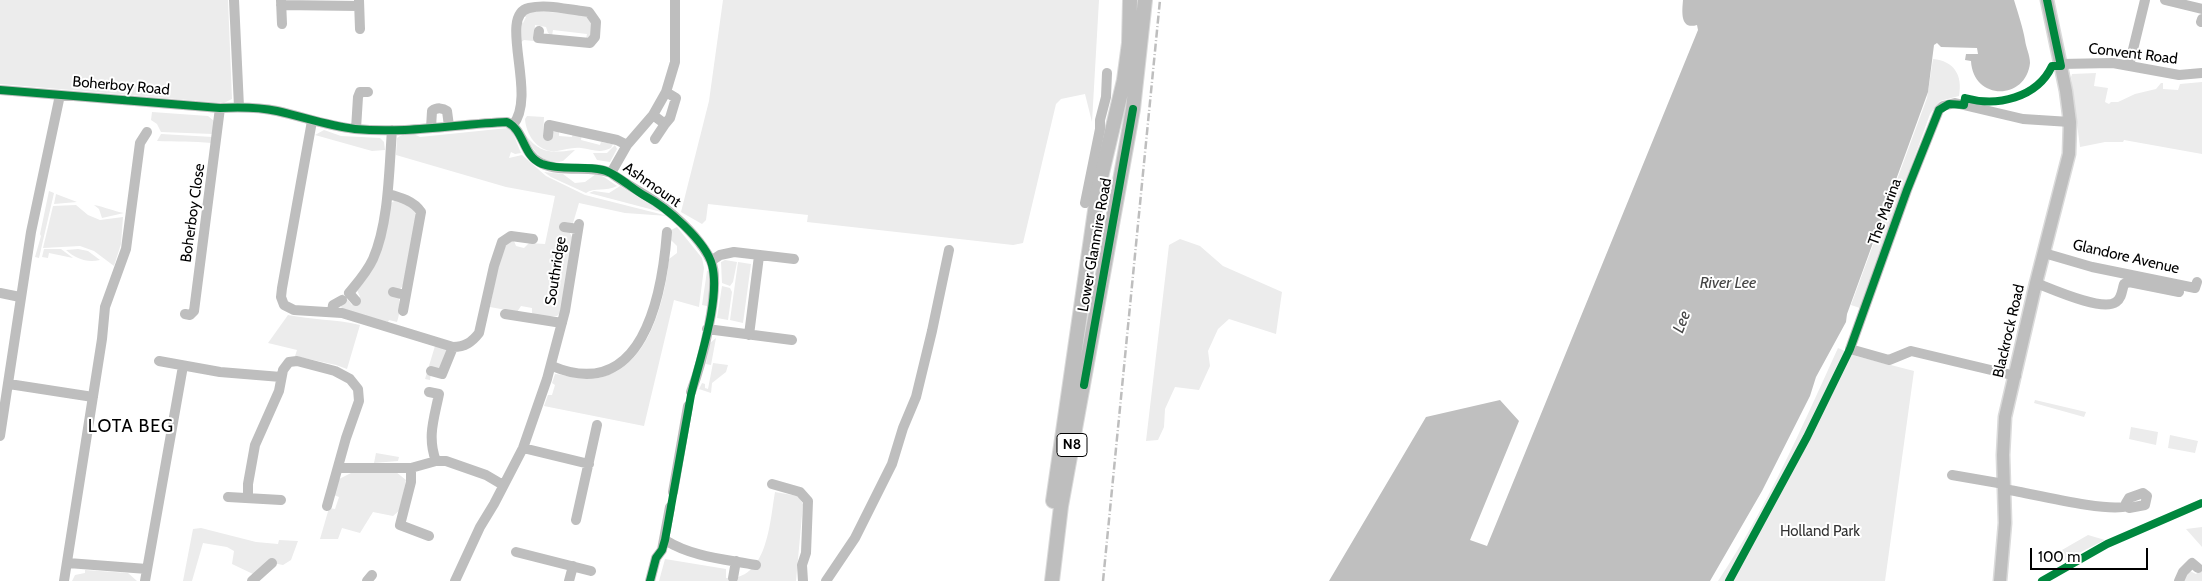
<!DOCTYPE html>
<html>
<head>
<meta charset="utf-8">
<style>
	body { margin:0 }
	#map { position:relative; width:2202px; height:581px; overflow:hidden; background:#fff; font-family:Cabin,sans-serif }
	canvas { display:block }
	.scale { position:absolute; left:2030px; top:548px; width:118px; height:22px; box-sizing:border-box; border:2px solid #000; border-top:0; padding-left:6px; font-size:15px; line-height:18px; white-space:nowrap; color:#000; -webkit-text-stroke:4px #fff; paint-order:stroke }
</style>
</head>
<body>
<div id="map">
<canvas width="2202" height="581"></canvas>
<div class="scale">100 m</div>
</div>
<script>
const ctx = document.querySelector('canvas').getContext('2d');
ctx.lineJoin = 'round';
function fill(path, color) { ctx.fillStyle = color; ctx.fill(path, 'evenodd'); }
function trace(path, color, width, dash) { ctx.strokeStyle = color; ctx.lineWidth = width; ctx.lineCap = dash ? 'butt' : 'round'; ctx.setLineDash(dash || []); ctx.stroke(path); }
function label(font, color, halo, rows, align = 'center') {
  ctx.font = font + ' Cabin,sans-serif'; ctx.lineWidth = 4; ctx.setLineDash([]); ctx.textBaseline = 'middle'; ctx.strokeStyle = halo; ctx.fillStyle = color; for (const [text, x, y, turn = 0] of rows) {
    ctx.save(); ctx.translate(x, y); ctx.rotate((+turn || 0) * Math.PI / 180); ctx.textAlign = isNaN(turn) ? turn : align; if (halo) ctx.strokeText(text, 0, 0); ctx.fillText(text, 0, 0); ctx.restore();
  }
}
fill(new Path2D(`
	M 0,0 L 228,0 L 232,99 L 224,103 L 0,84 Z
	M 723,0 L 1099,0 L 1092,122 L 1085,94 L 1061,99 L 1056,104 L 1023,243 L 1013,245 L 807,222 L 808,215 L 708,204 L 706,220 L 702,224 L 681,212 L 709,101 Z
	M 532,11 L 582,14 L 592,19 L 592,36 L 586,39 L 587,34 L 553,30 L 552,36 L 548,33 L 546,27 L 535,25 L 534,41 L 524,40 L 520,43 L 521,22 L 523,23 L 526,17 L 523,16 Z
	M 1933,59 C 1954,61 1963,75 1959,96 L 1940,101 L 1930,114 L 1860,308 L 1851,305 L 1927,98 Z
	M 2096,73 L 2094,86 L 2108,88 L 2105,102 L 2109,104 L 2111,102 L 2118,102 L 2135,94 L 2156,89 L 2161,83 L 2163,83 L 2163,89 L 2178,90 L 2180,84 L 2202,82 L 2202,154 L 2124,140 L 2123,142 L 2105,142 L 2080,147 L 2071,77 L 2072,74 Z
	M 152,112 L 208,116 L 214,121 L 213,134 L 161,132 L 157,124 L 151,120 Z
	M 527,116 L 544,117 L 543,137 L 552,137 L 553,132 L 559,129 L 559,136 L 572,137 L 573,132 L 582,134 L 581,140 L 600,145 L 601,142 L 613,144 L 611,148 C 599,154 592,149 581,148 C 572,147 565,150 557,151 C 538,153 526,135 525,119 Z
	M 508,128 L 513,133 L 521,153 L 515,154 L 511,152 L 509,158 L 522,155 L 546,176 L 585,195 L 668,216 L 625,213 L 579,203 L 570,233 L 573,239 L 561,312 L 557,316 L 536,316 L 532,313 L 532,308 L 521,306 L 517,312 L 490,307 L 500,256 L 508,241 L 514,241 L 516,246 L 524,248 L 529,243 L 545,244 L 555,196 L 506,187 L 396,155 L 397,138 C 403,133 414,133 420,137 Z
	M 324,130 L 341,136 L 380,138 L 384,142 L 385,150 L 372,151 L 315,135 Z
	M 523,132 C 540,154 549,153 575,150 L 563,161 C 541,166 532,148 523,132 Z
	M 161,134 L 213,137 L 212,143 C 193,141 176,142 157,141 Z
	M 615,145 L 617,149 L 610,162 L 597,160 L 593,153 L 607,153 Z
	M 544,172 L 563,174 L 575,183 L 585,182 L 596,174 L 604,177 L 617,186 C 606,192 594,187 586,193 L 551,177 Z
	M 620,186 L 665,213 L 589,193 L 594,191 L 609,193 Z
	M 49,191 L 54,193 L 39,258 L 35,257 L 41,236 L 40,234 Z
	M 56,194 L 77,202 L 54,204 Z
	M 396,200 L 417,210 L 403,286 L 399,290 C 399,302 401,310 397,322 L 389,320 L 388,322 L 344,310 L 341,307 L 340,296 L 343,294 L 352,305 L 360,297 L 357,290 L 391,203 Z
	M 76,205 L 88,215 L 100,220 L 123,217 L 121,244 L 114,266 L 94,251 L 80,246 L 43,248 L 53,206 Z
	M 94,205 C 105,207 113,211 124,213 L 102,218 L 99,209 Z
	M 677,227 L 702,258 L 704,268 L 699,307 L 674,300 L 644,426 L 544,406 L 548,395 L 552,395 L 555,385 L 552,383 L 555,374 C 570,376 587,381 602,377 C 649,366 665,300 669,259 L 677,253 L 677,246 L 671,240 L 671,230 Z
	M 1180,239 L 1200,246 L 1223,266 L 1282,292 L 1276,334 L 1229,319 L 1218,329 L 1208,351 L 1210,366 L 1199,390 L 1175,387 L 1165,409 L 1164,427 L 1158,440 L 1146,441 L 1169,245 Z
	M 44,249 L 61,249 L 73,258 L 49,253 L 48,258 L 42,257 Z
	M 78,249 L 88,251 L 100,260 C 87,263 76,259 66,250 Z
	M 725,260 L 737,262 L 733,282 L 730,286 L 722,283 L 721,262 Z
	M 738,262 L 751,264 L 743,323 L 730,320 Z
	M 709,270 L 711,285 L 707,306 L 702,305 L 707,271 Z
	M 722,286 L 730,288 L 732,292 L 728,320 L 717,318 Z
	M 288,315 C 312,320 335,319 360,325 L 347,369 L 336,365 L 295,356 L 297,350 L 268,343 Z
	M 716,338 L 711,365 L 706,364 L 710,343 Z
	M 435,346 L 447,349 L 441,367 L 438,369 L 432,367 L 430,380 L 425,379 Z
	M 1838,348 L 1856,356 L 1914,371 L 1885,581 L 1718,581 C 1767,508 1802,427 1838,348 Z
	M 713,363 L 728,365 L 726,372 L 712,383 L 711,393 L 699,389 L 702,383 L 705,384 L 705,388 L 708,389 Z
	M 2035,400 L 2086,412 L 2084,417 L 2034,403 Z
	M 2131,427 L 2158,432 L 2156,445 L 2129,439 Z
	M 2170,435 L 2198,441 L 2195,453 L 2168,448 Z
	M 376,453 L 399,457 L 398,461 L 374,463 Z
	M 396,472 L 406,480 L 400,510 L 393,516 L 373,512 L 360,533 L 342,528 L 338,539 L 320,539 L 329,508 L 335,509 L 339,497 L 334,495 L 339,479 L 351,473 Z
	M 775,492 L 798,496 L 803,504 L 796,581 L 659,581 L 665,559 L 726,569 L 726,578 C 768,581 770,520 775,492 Z
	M 2202,527 L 2202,547 L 2186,529 Z
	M 201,528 L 256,542 L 278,544 L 279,540 L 298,541 L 291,560 L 283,565 L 268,562 L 253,574 L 232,564 L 234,551 L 227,547 L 203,543 L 192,581 L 183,581 L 193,529 Z
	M 2088,535 L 2105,540 L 2061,562 L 2055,554 Z
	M 2202,568 L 2202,581 L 2184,581 L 2186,573 L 2190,571 L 2196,574 Z
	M 85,570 L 128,573 L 137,581 L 72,581 L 75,575 L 85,573 Z`), '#ececec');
fill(new Path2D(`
	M 1683,0 L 2014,0 C 2018,13 2023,28 2025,40 C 2026,48 2030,55 2030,63 C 2026,101 1973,101 1971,61 L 1965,60 L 1966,54 L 1978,54 L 1977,48 L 1941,47 L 1937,43 L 1934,45 L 1928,92 L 1847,314 L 1846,322 L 1816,377 L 1810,396 L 1762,491 L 1710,581 L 1329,581 L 1426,417 L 1500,400 L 1519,421 L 1470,540 L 1487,546 L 1698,30 L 1697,25 C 1680,30 1682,12 1683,0 Z`), '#bfbfbf');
const major = new Path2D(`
	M 2000,581 L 2005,523 L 2003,455 L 2005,417 L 2036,283 L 2069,154 L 2070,122 L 2066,91 L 2047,0`);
const highway = new Path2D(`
	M 1053,501 L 1098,190 L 1124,80 L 1129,43 L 1130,0
	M 1052,581 L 1061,506 L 1133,109 L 1145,0`);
trace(major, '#dbdbdb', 15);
trace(highway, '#dbdbdb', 16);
trace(new Path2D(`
	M 234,0 L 239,107
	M 281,0 L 282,24
	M 359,0 L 360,29
	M 2165,0 L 2202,9
	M 281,5 L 359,6
	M 2201,22 L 2202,19
	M 2060,64 L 2113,63 L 2179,75 L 2202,73
	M 2129,66 L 2145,0
	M 0,90 L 220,108 C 240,107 258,107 277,111 C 304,117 328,126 355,129 C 406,134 457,124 507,122 C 525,131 522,154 541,163 C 562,174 590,164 611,173 C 628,186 649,196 666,209 C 682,222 702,242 711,261 C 722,286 701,366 691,392
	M 653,115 L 665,124 L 670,118 L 676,98 L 666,92
	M 312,121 L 282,288 L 281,297 L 284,305 L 294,310 L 342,313 L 453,347 C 465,347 472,342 479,333 L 494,266 L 502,242 L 511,236 L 533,239
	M 513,125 C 538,95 497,15 529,8 C 546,4 565,9 582,11 L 589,12 L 596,22 L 595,37 L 590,43 L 538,38 L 539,31
	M 431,128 L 432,111 C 437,107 443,108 447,111 L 449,126
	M 356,129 L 358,97 L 360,92 L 368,92
	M 548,136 L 549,125 L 617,140 L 627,145
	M 655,139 L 665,124
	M 611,173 L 627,145 L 653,115 L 666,92 L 675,62 L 675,0
	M 388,194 C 400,197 414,201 421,212 L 403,311
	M 1085,203 L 1100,129 L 1100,120 L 1106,97 L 1107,73
	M 564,227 L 578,229
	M 2044,253 L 2092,267 L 2195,288 L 2197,282
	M 711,261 L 720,255 L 734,252 L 794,259
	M 2036,283 C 2052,289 2102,312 2116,302 C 2122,298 2122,290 2124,284 L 2129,282 L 2179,292
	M 393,292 L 405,295
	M 0,293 L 20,297
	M 356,301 L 349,293 C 358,282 367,272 373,259 C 389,223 389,169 392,130
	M 332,312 L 333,305 L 342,300
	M 185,314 L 190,315 L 194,311 L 220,108
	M 505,314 L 562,323
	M 707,329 L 792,340
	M 749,335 L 759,256
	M 159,361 L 220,372 L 281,377
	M 552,366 C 642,404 662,297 667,232
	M 431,371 L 442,374 L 453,347
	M 2016,376 L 1911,351 L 1889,360 L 1850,349 L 1907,190 L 1939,110 L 1943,106 L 1955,103 L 2023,119 L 2070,122
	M 9,384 L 93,397
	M 429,392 L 439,394 C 434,419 427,437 436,461
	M 0,436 L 31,232 L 60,95
	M 523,448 L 589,464
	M 338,468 L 411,468 L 436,461 L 446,461 L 486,475 L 503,485
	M 411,468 L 411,482 L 400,525 L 429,536
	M 1952,475 L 2004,484
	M 772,484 L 800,492 L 808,501 L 806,553 L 802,565 L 803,581
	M 2004,489 C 2029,493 2108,513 2127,506
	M 673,492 L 688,406
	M 2143,493 L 2147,496 L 2145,505 L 2129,508 L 2126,503 L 2129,498 Z
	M 228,497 L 281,500
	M 248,497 L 248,484 L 255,445 L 279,391 L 283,370 L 289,362 L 297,361 L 335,371 L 350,379 L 358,389 L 359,401 L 346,438 L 327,506
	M 576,520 L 597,425
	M 665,540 C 692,557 724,559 756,565
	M 516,552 L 591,571
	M 68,563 L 147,569
	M 733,578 L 736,561
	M 64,581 L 102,339 L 105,307 L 126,249 L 140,143 L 147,132
	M 145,581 L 183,366
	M 252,581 L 272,563
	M 367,581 L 372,575
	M 455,581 L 480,527 L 494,504 L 523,448 L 547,379 L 565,311 L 579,224
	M 569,581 L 573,566
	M 650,581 L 656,558 L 662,550 L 670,507
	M 826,581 L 855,538 L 892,464 L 903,428 L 916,397 L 932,331 L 949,250
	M 2179,581 L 2183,572 L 2192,563 L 2198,568`), '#bebebe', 10);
trace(major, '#bebebe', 12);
trace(highway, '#bebebe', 14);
trace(new Path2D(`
	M 1103,581 L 1160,0`), '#bebebe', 2.5, [8, 2.5, 1, 2.5]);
trace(new Path2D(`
	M 0,90 L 220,108 C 240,107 258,107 277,111 C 304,117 328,126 355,129 C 406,134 457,124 507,122 C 525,131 522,156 542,164 C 562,171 583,165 603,170 C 616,173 632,189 645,196 C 666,207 706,241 712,265 C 721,299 699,361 691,395 L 665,540 L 662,550 L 656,558 L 650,581
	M 1084,385 L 1133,109
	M 1729,581 L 1807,437 L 1850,349 L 1907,190 L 1939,110 L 1949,104 L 1964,105 L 1965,98 C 1997,107 2037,98 2052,66 L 2061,66 L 2047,0
	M 2042,581 L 2107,544 L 2202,503`), '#00873e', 8);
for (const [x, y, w] of [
	[1072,445,30]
]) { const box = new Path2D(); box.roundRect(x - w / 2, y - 11.5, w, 23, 4); ctx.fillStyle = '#fff'; ctx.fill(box); trace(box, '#000', 1); }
label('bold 14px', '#000', null, [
	["N8",1072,445]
]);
label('15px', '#000', '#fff', [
	["Convent Road",2133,54,7],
	["Boherboy Road",121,86,5],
	["Ashmount",652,185,35],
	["The Marina",1885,212,-70],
	["Boherboy Close",193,213,-82],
	["Lower Glanmire Road",1095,245,-80],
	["Glandore Avenue",2126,257,13],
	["Southridge",556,271,-81],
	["Blackrock Road",2009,331,-77]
]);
label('15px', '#333', '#fff', [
	["Holland Park",1820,532]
]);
label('italic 16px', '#444', '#fff', [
	["River Lee",1728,283],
	["Lee",1682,322,-69]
]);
ctx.letterSpacing = '1px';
label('18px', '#000', '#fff', [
	["LOTA BEG",131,427]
]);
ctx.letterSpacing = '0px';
</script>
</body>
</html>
